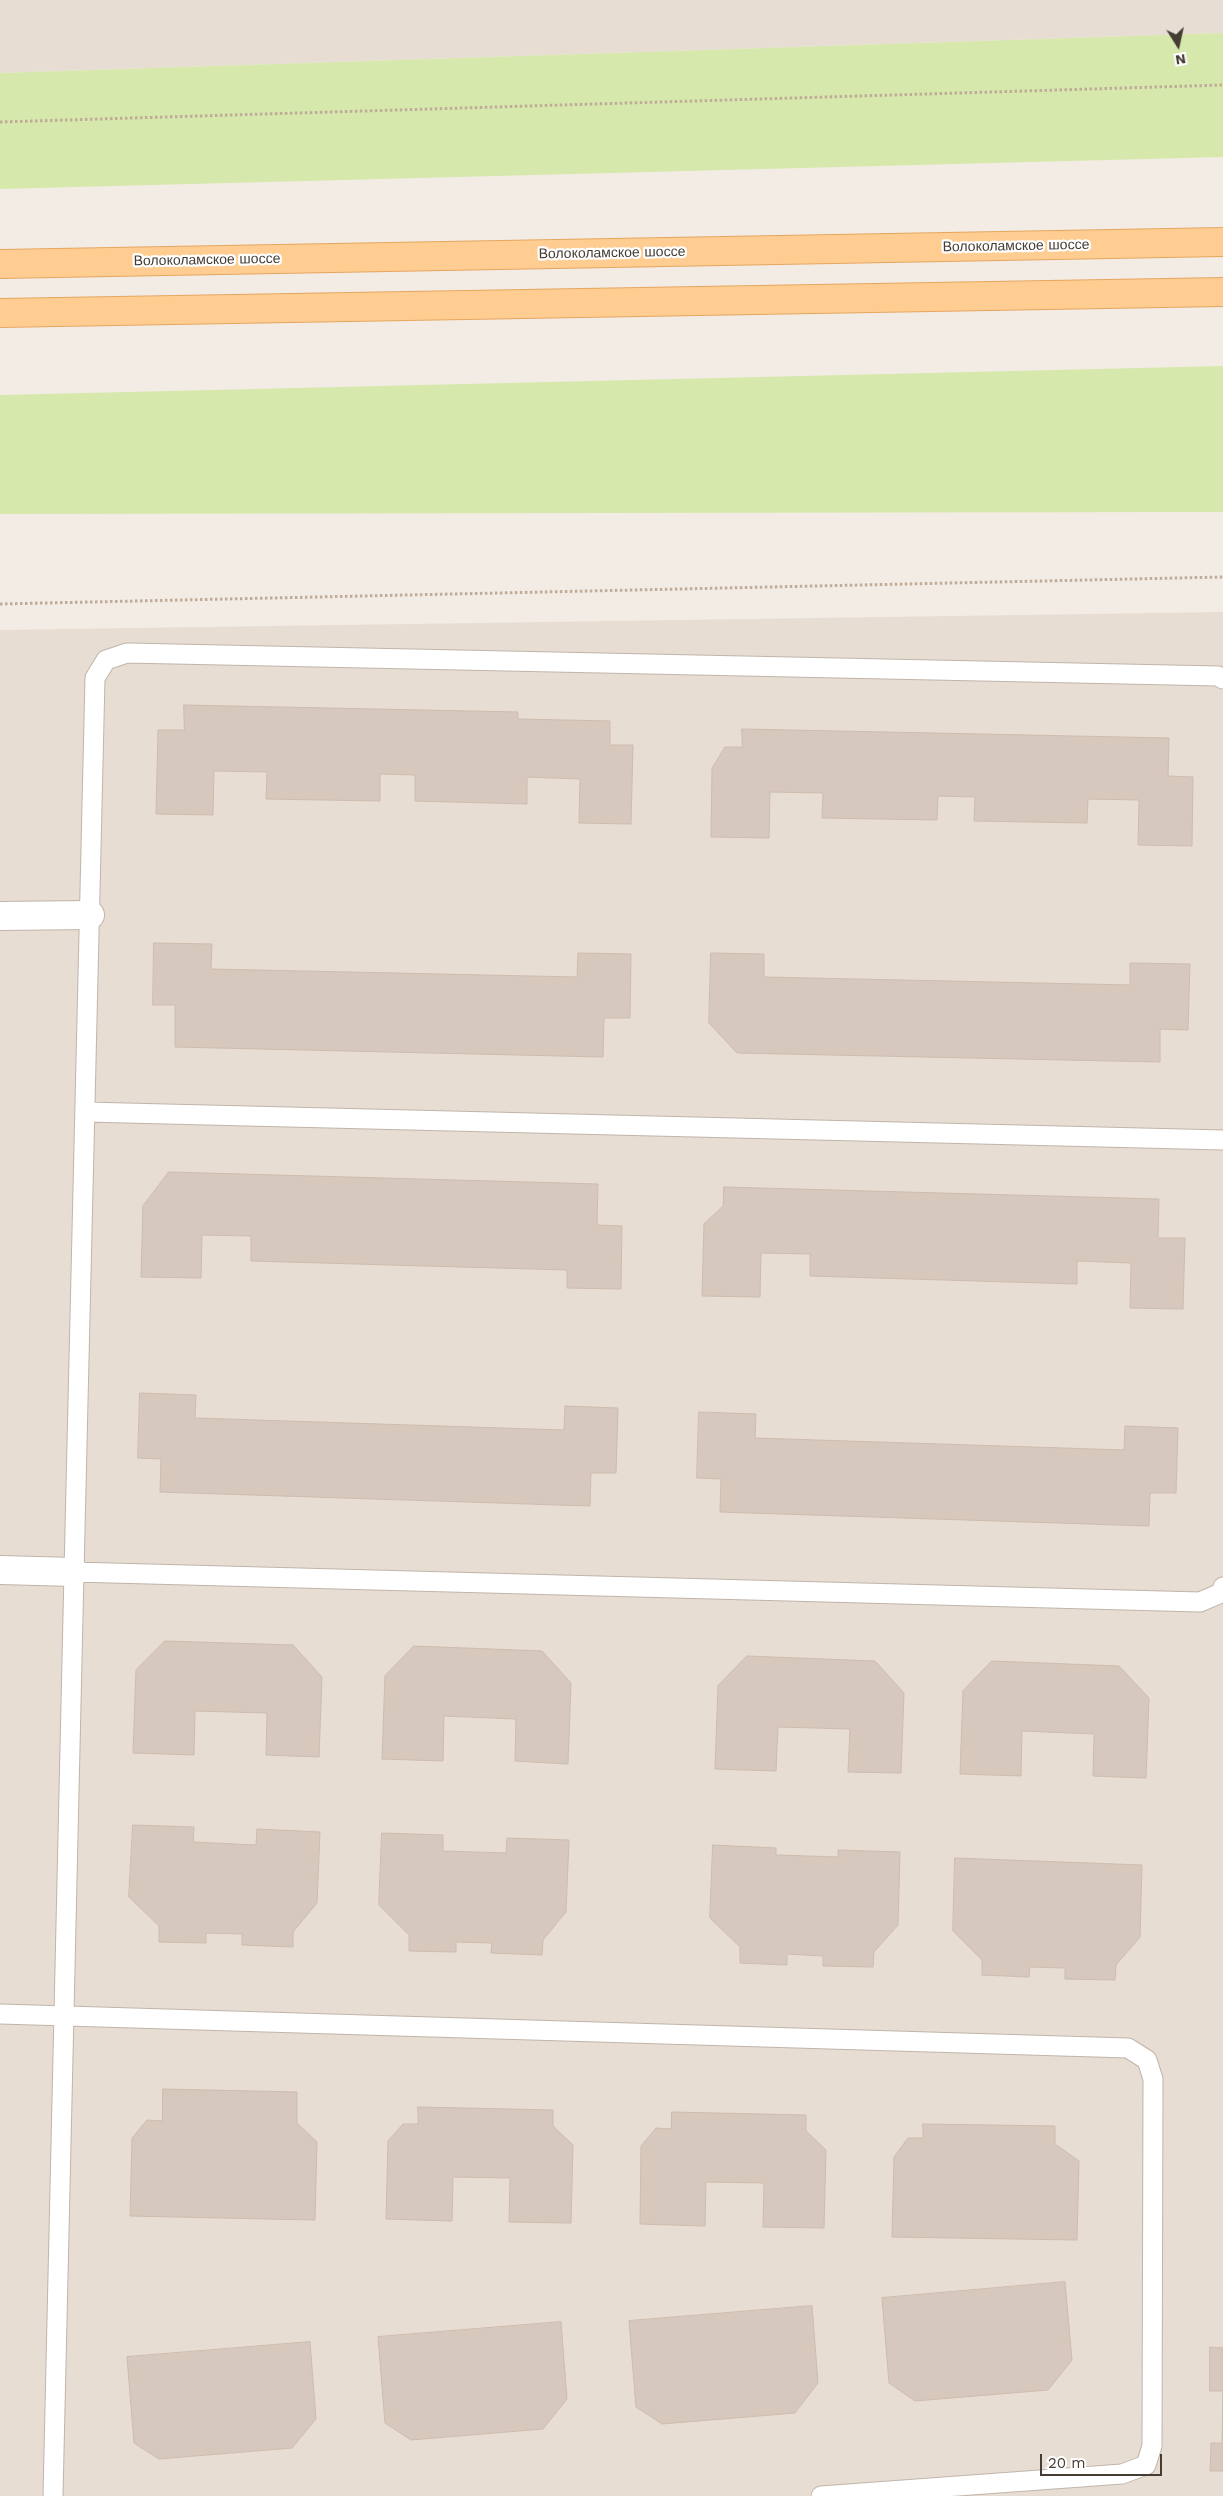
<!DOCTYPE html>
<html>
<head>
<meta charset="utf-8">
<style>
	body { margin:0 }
	#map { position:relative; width:1223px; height:2496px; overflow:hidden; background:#f3ece5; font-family:"Work Sans",sans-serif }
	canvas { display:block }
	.north { position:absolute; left:1153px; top:20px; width:50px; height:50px; -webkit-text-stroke:4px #fff; paint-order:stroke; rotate:170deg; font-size:14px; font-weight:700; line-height:20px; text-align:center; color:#453c34 }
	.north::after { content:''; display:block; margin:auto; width:18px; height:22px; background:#453c34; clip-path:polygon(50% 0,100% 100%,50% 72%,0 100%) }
	.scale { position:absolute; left:1040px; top:2454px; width:122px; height:22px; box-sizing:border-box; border:2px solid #453c34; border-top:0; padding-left:6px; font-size:15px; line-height:18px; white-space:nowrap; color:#453c34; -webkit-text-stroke:4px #fff; paint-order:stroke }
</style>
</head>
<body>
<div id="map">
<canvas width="1223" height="2496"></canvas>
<div class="north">N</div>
<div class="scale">20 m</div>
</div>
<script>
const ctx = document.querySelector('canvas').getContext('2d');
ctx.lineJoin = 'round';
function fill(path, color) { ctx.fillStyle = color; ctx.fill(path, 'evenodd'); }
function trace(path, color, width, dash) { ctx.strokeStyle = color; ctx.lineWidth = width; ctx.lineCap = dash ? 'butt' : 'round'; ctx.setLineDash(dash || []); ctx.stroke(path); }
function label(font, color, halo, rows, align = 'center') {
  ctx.font = font + ' "Work Sans",sans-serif'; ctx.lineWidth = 4.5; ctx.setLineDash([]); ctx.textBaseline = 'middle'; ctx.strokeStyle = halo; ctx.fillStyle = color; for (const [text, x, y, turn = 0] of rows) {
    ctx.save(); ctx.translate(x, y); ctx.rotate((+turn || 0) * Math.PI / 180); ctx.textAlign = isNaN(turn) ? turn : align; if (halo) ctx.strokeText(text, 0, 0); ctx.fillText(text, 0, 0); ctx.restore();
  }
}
fill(new Path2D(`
	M 0,0 L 1223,0 L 1223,33 L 0,73 Z
	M 1223,612 L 1223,2496 L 0,2496 L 0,630 Z`), '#e7ddd3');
fill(new Path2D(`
	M 1223,33 L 1223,157 L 0,189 L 0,73 Z
	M 1223,366 L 1223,512 L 0,514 L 0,395 Z`), '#d7e8ad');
const building = new Path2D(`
	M 184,705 L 518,712 L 518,719 L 610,721 L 610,745 L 633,745 L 631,824 L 579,823 L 580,779 L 527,777 L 527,804 L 415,801 L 415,775 L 380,774 L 380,801 L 266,799 L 267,772 L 214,771 L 213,815 L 156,814 L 158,730 L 184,730 Z
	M 742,729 L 1169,738 L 1168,776 L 1193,777 L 1192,846 L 1138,845 L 1139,800 L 1088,799 L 1087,823 L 974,821 L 975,797 L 938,796 L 937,820 L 822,818 L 823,793 L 770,792 L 769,838 L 711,837 L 712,768 L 725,747 L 742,747 Z
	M 154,943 L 212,944 L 211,969 L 577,977 L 578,953 L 631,954 L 630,1018 L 604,1018 L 603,1057 L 175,1047 L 175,1005 L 153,1005 Z
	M 711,953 L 764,954 L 764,977 L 1130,985 L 1130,963 L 1190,964 L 1188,1030 L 1160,1029 L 1160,1062 L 737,1053 L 709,1023 Z
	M 169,1172 L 598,1184 L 597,1225 L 622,1226 L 621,1289 L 567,1288 L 567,1270 L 251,1261 L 251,1236 L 202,1235 L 201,1278 L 141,1277 L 143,1206 Z
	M 724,1187 L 1159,1199 L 1158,1238 L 1185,1238 L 1183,1309 L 1130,1308 L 1131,1263 L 1077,1261 L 1077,1284 L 810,1276 L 810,1254 L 761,1253 L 760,1297 L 702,1296 L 704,1224 L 723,1206 Z
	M 140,1393 L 196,1395 L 195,1418 L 564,1430 L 565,1406 L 618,1408 L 616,1473 L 591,1473 L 590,1506 L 160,1492 L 161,1459 L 138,1458 Z
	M 699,1412 L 756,1414 L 755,1438 L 1124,1450 L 1125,1426 L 1178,1428 L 1176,1493 L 1150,1493 L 1149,1526 L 720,1512 L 721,1479 L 697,1478 Z
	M 165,1641 L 293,1645 L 322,1677 L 319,1757 L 266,1755 L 267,1713 L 195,1711 L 194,1755 L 133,1753 L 136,1670 Z
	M 414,1646 L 542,1651 L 571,1683 L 568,1764 L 515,1761 L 516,1719 L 444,1716 L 443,1761 L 382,1759 L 385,1676 Z
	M 747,1656 L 875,1661 L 904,1693 L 901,1773 L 848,1772 L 850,1729 L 778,1727 L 776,1771 L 715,1769 L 718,1686 Z
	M 992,1661 L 1119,1666 L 1149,1698 L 1146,1778 L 1093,1776 L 1094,1734 L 1022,1731 L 1021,1776 L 960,1774 L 963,1691 Z
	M 133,1825 L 194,1827 L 193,1842 L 256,1845 L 257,1829 L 320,1832 L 317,1903 L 293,1932 L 293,1947 L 242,1945 L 242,1934 L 206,1933 L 206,1943 L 159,1942 L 159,1926 L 129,1897 Z
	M 382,1833 L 443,1835 L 443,1851 L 506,1853 L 507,1838 L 569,1840 L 566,1912 L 543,1940 L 542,1955 L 491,1953 L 492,1943 L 456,1942 L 456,1952 L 409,1951 L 409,1935 L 379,1905 Z
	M 713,1845 L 776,1848 L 776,1855 L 838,1857 L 838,1850 L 900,1852 L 898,1925 L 874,1952 L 873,1967 L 823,1966 L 823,1956 L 787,1954 L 787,1965 L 740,1963 L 740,1947 L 710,1918 Z
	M 955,1858 L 1142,1865 L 1140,1937 L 1116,1965 L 1115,1980 L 1065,1979 L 1065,1968 L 1030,1967 L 1029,1977 L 982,1975 L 982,1960 L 953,1931 Z
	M 163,2089 L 297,2092 L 297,2123 L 317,2142 L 315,2220 L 130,2216 L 132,2138 L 147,2120 L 162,2121 Z
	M 418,2107 L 553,2110 L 553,2126 L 573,2145 L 571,2223 L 509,2222 L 510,2178 L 453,2177 L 452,2221 L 386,2219 L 388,2141 L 403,2124 L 418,2124 Z
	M 672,2112 L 806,2115 L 806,2131 L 826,2150 L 824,2228 L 763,2227 L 764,2183 L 706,2182 L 705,2226 L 640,2224 L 641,2146 L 656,2128 L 671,2129 Z
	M 923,2124 L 1055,2126 L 1055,2144 L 1079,2161 L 1077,2240 L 892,2237 L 894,2157 L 908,2138 L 923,2138 Z
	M 1065,2282 L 1072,2360 L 1048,2390 L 915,2401 L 889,2383 L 882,2298 Z
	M 812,2306 L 818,2383 L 795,2413 L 662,2424 L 636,2407 L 629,2321 Z
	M 561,2322 L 567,2399 L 543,2429 L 411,2440 L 385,2423 L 378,2337 Z
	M 310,2342 L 316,2419 L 292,2448 L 159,2459 L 134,2443 L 127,2357 Z
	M 1210,2347 L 1223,2348 L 1223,2471 L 1210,2471 L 1211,2443 L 1222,2443 L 1223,2391 L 1210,2391 Z`);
fill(building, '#d7c8bd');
trace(building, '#cfbcad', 1);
const lane = new Path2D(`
	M 1223,679 L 1218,676 L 127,653 L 106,660 L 95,678 L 74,1572 L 1200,1602 L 1221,1593 L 1223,1587
	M 85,1112 L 1223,1140
	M 0,2014 L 1128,2048 L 1147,2060 L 1153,2079 L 1152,2446 L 1146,2465 L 1122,2474 L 821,2496
	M 53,2496 L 74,1572`);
const street = new Path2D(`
	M 0,916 L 90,915
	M 0,1570 L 74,1572`);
const primary = new Path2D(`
	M 0,264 L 1223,242
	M 0,313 L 1223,292`);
trace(lane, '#c1b5aa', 21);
trace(street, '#c1b5aa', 30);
trace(primary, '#e5a661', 30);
trace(new Path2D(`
	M 0,122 L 1223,85
	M 0,604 L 1223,577`), '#c0ab98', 3, [2.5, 2.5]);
trace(lane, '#fff', 19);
trace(street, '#fff', 28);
trace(primary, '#ffcd91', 28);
label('14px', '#453c34', '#fff', [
	["Волоколамское шоссе",1016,246,-1],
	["Волоколамское шоссе",612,253,-1],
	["Волоколамское шоссе",207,260,-1]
]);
</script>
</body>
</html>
